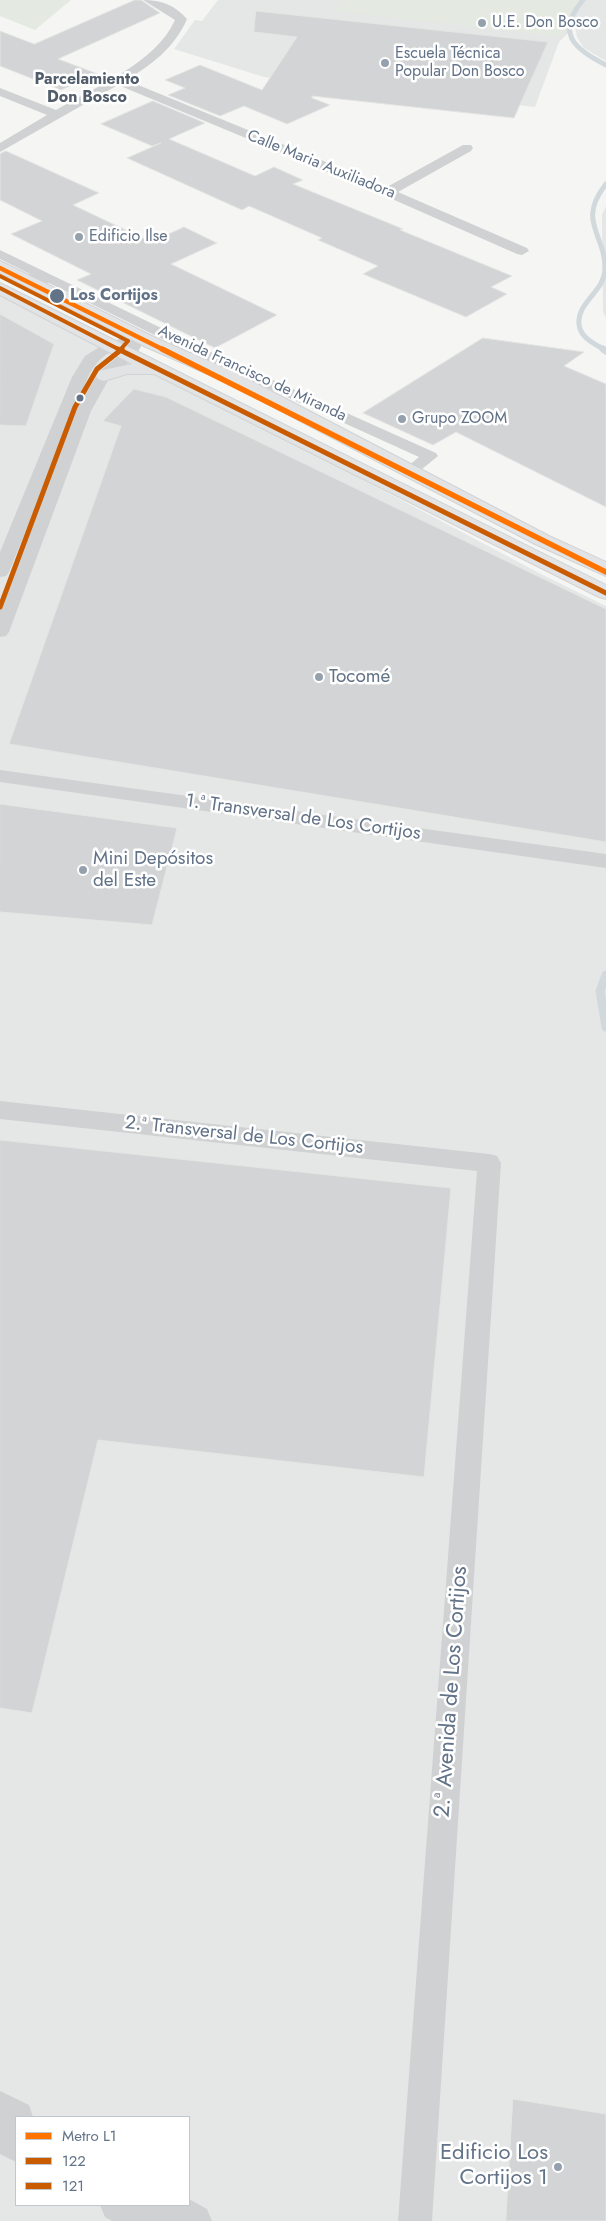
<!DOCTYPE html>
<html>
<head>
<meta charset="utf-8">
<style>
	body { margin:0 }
	#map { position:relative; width:606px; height:2221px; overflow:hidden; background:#f5f5f3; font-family:Jost,sans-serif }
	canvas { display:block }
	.legend { position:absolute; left:15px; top:2116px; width:175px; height:90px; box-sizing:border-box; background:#fff; border:1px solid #c0c7cf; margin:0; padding:6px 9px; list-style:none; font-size:15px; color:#627287 }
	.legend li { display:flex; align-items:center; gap:10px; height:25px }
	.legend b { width:25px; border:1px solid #c0c7cf }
</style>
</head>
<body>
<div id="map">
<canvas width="606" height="2221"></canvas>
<ul class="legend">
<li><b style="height:6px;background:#ff7400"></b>Metro L1</li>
<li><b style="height:6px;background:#c95b00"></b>122</li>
<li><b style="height:6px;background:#c95b00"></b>121</li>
</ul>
</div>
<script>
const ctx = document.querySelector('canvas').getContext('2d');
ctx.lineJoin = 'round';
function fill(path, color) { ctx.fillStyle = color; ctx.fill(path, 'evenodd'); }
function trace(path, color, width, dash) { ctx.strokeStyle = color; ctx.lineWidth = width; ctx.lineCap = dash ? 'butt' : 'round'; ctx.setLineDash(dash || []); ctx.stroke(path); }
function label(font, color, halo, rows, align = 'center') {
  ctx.font = font + ' Jost,sans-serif'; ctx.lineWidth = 5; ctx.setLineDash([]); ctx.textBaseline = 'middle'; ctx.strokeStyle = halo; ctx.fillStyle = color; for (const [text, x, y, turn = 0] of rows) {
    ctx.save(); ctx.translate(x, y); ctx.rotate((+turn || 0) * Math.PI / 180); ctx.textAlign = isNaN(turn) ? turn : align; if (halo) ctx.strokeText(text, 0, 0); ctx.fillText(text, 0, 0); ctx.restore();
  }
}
fill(new Path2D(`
	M 218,0 L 606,0 L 606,61 L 584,48 L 577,37 L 575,26 L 559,42 L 535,107 L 264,77 L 174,49 L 195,20 L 202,21 Z
	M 606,206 L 606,318 L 603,312 L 602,215 Z
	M 0,294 L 269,430 L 543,575 L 606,606 L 606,2221 L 0,2221 ZM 16,2117 L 189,2117 L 189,2205 L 16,2205 Z`), '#e5e7e6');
fill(new Path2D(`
	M 0,0 L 71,0 L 35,30 L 0,16 Z
	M 340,0 L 583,0 L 579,4 L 564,37 L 334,11 Z`), '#e4e9e1');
trace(new Path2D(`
	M 583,0 C 555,33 574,49 606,65
	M 605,350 C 595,344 580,338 579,324 C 577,302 604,292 605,270 C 606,234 576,222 606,184`), '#d2d9dd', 5);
trace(new Path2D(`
	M 603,349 L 606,351`), '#d2d9dd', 7);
trace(new Path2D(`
	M 606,975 L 600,991 L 606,1027`), '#d2d9dd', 9);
const building = new Path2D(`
	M 135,0 L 141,0 L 160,13 L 58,59 L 98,74 L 61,90 L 0,66 L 0,31 L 34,44 Z
	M 256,11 L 548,42 L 514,118 L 312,96 L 312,98 L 330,105 L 287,124 L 244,106 L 220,116 L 168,95 L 185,88 L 165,80 L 200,65 L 262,90 L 297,37 L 254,32 Z
	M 153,101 L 205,123 L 169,139 L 255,176 L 274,167 L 303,180 L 293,184 L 403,229 L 400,230 L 512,276 L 491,287 L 507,294 L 466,317 L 363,274 L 378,266 L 318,240 L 322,238 L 249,206 L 242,210 L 127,158 L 161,143 L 152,146 L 101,124 Z
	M 6,151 L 99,193 L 73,205 L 151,242 L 184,227 L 217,243 L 171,264 L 277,315 L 215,348 L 77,280 L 91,274 L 11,234 L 42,221 L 0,200 L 0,154 Z
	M 0,314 L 54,344 L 26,426 L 0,425 Z
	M 483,338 L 584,352 L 564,366 L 606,384 L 606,507 L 456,432 L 433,445 L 363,413 Z
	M 134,389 L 166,397 L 606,609 L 606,842 L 9,744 L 121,426 L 103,421 Z
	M 0,804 L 177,828 L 152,925 L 0,912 Z
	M 0,1140 L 451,1188 L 424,1477 L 98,1440 L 32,1713 L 0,1708 Z
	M 513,2099 L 606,2114 L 606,2221 L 506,2221 Z`);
fill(building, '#d3d4d5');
trace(building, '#e4e4e3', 1);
const secondary = new Path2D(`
	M 0,261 L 158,339 L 238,374 L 549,536 L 606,562 L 606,576 L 535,544 L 226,382 L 146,347 L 0,273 Z
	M 0,283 L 606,585 L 606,599 L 599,597 L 154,374 L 127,374 L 104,381 L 98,379 L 95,375 L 98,371 L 132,364 L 0,295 Z`);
trace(secondary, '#d1d3d4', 2);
fill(new Path2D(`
	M 143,0 C 161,0 175,5 187,19 C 175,47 152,65 126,80 L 387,187 L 463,145 L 471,145 L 473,148 L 471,151 L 398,192 L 527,248 L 529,251 L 522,255 L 517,254 L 383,195 L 118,85 L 0,152 L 0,143 L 47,115 L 0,96 L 0,88 L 56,110 C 95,87 156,63 175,20 Z
	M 0,250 L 215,354 L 436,453 L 438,456 L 416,474 L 404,474 L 402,471 L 419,457 L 205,360 L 49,283 L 19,281 L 17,278 L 19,275 L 30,274 L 0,259 Z
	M 140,333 L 145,334 L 147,337 L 134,358 L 110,377 L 91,411 L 9,632 L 6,636 L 0,637 L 0,609 L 75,411 L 99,372 L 123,352 L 128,345 C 107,352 98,358 88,377 L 9,572 L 6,576 L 0,577 L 0,552 L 72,377 L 85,356 L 106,343 Z
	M 0,770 L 606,854 L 606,868 L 0,782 Z
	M 0,1101 L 489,1154 L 497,1156 L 501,1163 L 432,2221 L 398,2221 L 477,1171 L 0,1119 Z
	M 0,2091 L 29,2105 L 33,2117 L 16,2117 L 16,2162 L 0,2154 Z
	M 189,2199 L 207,2209 L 212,2221 L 112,2221 L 105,2217 L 100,2205 L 189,2205 Z`), '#d0d1d2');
fill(secondary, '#e2e3e4');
trace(new Path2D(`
	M 0,288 L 120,350`), '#c95b00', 4);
trace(new Path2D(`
	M 118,349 L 606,593`), '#c95b00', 5);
trace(new Path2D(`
	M 0,276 L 128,341 L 120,350`), '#c95b00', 4);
trace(new Path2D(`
	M 0,607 L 75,407 L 97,369 L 122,349`), '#c95b00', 5);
trace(new Path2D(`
	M 0,268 L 164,350`), '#ff7400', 4.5);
trace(new Path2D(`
	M 162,349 L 606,572`), '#ff7400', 5.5);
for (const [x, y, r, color] of [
	[482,23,5,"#95a0ad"],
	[385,63,5,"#95a0ad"],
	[79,237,5,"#95a0ad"],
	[57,296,8,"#627287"],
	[80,398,4.5,"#627287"],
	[402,419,5,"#95a0ad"],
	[319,677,5,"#95a0ad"],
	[83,870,5,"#95a0ad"],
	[558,2167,5,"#95a0ad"]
]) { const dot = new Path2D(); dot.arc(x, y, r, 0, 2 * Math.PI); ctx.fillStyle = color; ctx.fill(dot); trace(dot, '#fff', 2); }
label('16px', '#627287', '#fff', [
	["U.E. Don Bosco",492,23],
	["Escuela Técnica",395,54],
	["Popular Don Bosco",395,72],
	["Edificio Ilse",89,237],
	["Grupo ZOOM",412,419]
], 'left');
label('bold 16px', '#515d6b', '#fff', [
	["Parcelamiento",87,80],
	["Don Bosco",87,98]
]);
label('16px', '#627287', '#fff', [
	["Calle Maria Auxiliadora",321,165,22],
	["Avenida Francisco de Miranda",252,374,25]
]);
label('bold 16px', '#627287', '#fff', [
	["Los Cortijos",70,296]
], 'left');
label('19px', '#627287', '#fff', [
	["Tocomé",329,677],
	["Mini Depósitos",93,859],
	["del Este",93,881]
], 'left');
label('19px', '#627287', '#fff', [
	["1.ª Transversal de Los Cortijos",303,818,8],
	["2.ª Transversal de Los Cortijos",244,1136,6]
]);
label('22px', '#627287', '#fff', [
	["2.ª Avenida de Los Cortijos",452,1692,-86]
]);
label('22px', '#627287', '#fff', [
	["Edificio Los",548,2154],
	["Cortijos 1",548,2179]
], 'right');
</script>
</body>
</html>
